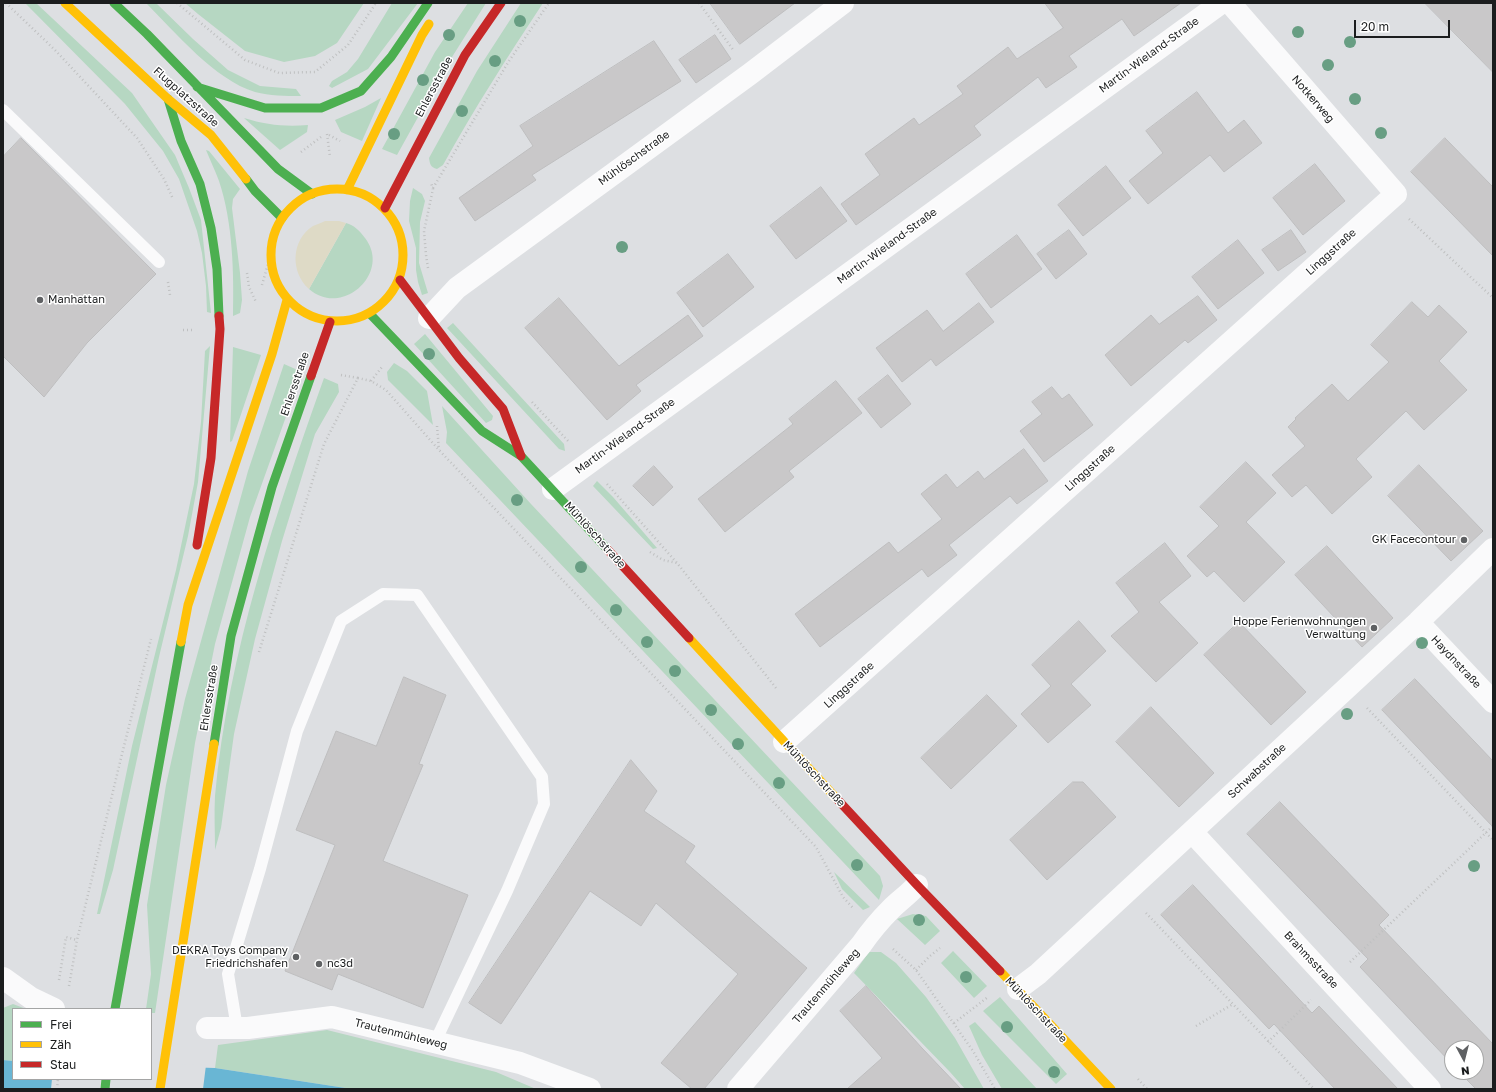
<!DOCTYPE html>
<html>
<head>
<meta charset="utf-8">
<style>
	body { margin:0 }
	#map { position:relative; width:1496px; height:1092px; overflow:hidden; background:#dddfe2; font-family:"Golos Text",sans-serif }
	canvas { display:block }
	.frame { position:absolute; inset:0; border:4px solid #1b1d1e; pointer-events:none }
	.legend { position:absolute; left:12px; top:1008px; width:140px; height:72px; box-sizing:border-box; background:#fff; border:1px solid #a4a5a5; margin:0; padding:5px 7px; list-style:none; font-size:12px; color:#1b1d1e }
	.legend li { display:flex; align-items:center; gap:8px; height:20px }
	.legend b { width:20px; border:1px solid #a4a5a5 }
	.north { position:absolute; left:1444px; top:1040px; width:40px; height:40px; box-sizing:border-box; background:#fff; border:1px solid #a4a5a5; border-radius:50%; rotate:173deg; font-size:11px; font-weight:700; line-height:16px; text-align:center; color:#1b1d1e }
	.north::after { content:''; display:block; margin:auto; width:14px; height:18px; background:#5f6163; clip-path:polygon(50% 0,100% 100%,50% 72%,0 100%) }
	.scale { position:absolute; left:1354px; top:20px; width:96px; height:18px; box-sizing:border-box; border:2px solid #1b1d1e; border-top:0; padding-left:5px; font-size:12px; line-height:14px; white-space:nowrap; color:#1b1d1e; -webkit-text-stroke:3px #fff; paint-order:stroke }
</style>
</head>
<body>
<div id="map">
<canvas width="1496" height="1092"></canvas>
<div class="frame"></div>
<ul class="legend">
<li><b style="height:5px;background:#4caf50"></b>Frei</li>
<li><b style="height:5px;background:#ffc107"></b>Zäh</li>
<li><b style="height:5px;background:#c62828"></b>Stau</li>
</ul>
<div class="north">N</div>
<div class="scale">20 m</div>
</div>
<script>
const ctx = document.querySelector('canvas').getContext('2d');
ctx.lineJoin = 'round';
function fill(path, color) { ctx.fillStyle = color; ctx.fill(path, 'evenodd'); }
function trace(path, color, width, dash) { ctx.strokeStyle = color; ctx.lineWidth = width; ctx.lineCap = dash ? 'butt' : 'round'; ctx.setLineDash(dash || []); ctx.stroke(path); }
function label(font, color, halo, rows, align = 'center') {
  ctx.font = font + ' "Golos Text",sans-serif'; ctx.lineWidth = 3; ctx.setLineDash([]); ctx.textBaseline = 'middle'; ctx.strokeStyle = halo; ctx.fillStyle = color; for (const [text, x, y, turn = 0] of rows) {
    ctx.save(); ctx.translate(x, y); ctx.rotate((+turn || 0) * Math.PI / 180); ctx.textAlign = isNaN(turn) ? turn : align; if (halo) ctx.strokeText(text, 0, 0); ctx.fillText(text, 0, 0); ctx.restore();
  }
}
fill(new Path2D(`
	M 25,3 L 36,3 L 132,93 L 175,155 L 189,188 L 201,220 L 211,313 L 207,312 L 206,286 L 202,253 L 197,231 L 179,179 L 163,151 L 125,104 Z
	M 146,3 L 156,3 L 193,39 L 228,70 L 260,86 L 296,89 L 301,96 C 285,96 270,96 255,92 C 215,80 175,32 146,3 Z
	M 185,3 L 364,3 L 337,43 L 315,56 L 284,62 L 245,51 L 198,14 Z
	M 392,3 L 418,3 L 368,69 L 332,88 L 329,86 L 332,81 L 347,72 L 358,59 Z
	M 468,3 L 486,3 L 447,65 L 397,155 L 382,149 L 435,52 Z
	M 521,3 L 543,3 C 508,56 474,109 443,165 L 437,169 C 430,167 430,164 429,158 L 477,71 Z
	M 381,98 L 362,141 L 341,132 L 335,120 L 365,107 Z
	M 244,118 C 266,125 286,127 308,125 L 307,132 L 280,150 Z
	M 206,150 L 209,151 L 240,189 L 233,199 L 232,208 L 240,273 L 242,300 L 240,313 L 233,316 C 234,273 233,223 219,181 C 215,170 210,160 206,150 Z
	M 413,188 L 422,194 L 425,201 L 420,222 L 419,263 L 428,293 L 422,295 L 418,282 L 416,270 L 416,248 L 409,221 L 410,201 Z
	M 346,223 C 354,225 360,231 365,238 C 392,273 342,318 309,289 Z
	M 453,323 L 564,444 L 565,451 L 559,449 L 447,328 Z
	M 425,334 L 493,416 L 492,420 L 486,423 L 414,344 Z
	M 210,346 L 198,482 L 188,536 L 159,657 L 113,870 L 100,914 L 97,914 L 132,746 L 176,570 L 194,484 L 201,422 L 205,351 Z
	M 233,347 L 261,355 L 232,441 L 230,442 Z
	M 394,363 L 407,371 L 427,391 L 433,425 L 388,380 L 387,372 Z
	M 284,364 L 302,372 L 250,517 L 215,644 L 195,743 L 155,1013 L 151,1013 L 151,1009 L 146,1009 L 151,974 L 147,905 L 166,785 L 185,699 L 248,471 Z
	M 324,378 L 338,384 L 339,392 L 315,434 L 282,541 L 255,639 L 234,734 L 221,828 L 215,850 C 215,832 214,813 215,796 C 228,652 276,513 324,378 Z
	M 442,406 L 531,504 L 880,876 L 883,886 L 879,900 L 446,443 L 447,432 Z
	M 597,481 L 613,497 L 657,548 L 653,549 L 593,486 Z
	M 834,872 L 870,907 L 863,910 L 842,889 Z
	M 913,914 L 926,916 L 940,931 L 925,945 L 897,919 Z
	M 953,951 L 987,986 L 974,998 L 941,963 Z
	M 869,952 L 881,952 L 896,963 L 926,997 L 955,1038 L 984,1089 L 965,1089 L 950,1072 L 854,973 Z
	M 1000,997 L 1067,1074 L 1056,1084 L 983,1011 Z
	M 13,1004 L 26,1009 L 13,1009 L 13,1061 L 3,1060 L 3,1008 Z
	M 975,1022 L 1037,1089 L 1002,1089 L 982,1055 L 969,1026 Z
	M 327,1030 L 496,1072 L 536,1089 L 352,1089 L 215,1068 L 218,1045 Z`), '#b6d7c2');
fill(new Path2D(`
	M 325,221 L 339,221 L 346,223 L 309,289 C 290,272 291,240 313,226 C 317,224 322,223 325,221 Z`), '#dedac6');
fill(new Path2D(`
	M 3,1060 L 13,1061 L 13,1079 L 151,1079 L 151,1066 L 215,1068 L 352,1089 L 3,1089 Z`), '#69b6d4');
fill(new Path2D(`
	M 151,1064 L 206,1065 L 203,1089 L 51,1089 L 52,1079 L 151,1079 Z`), '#dddfe2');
const building = new Path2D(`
	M 710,3 L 795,3 L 740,44 Z
	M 1045,3 L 1181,3 L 1134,36 L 1122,19 L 1069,56 L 1077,67 L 1046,88 L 1038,77 L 974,126 L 981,135 L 856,225 L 841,204 L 880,175 L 865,154 L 914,118 L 919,125 L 963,94 L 957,86 L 1008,47 L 1017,59 L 1063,28 Z
	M 1425,3 L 1493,3 L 1493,72 Z
	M 715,35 L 731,59 L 696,83 L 679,60 Z
	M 654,41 L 681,81 L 532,175 L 536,180 L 475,221 L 459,198 L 533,146 L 520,126 Z
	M 1197,92 L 1228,133 L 1244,120 L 1262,143 L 1224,172 L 1210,155 L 1148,204 L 1129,181 L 1163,153 L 1146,131 Z
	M 21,138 L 156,274 L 87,343 L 44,397 L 3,356 L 3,157 Z
	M 1445,138 L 1493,187 L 1493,256 L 1411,172 Z
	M 1315,164 L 1345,201 L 1303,235 L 1273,198 Z
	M 1106,166 L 1131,198 L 1083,236 L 1058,205 Z
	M 821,187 L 847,221 L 796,259 L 770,226 Z
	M 1069,230 L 1087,254 L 1056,279 L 1037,254 Z
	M 1291,230 L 1306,252 L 1278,271 L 1262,250 Z
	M 1017,235 L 1042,269 L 991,308 L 966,274 Z
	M 1238,240 L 1264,273 L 1218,309 L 1192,277 Z
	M 728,254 L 754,287 L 703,327 L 677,293 Z
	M 1198,296 L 1217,320 L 1188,343 L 1185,340 L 1131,386 L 1105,355 L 1151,315 L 1159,324 Z
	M 559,298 L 619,366 L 688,315 L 703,336 L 636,385 L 641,391 L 607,420 L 525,328 Z
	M 1412,302 L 1428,317 L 1439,305 L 1467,332 L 1439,361 L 1467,390 L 1424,430 L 1406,411 L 1356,459 L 1372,477 L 1332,514 L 1306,485 L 1292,497 L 1272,475 L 1305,446 L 1288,427 L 1296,419 L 1295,418 L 1332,384 L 1348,401 L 1389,362 L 1371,345 Z
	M 979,303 L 994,322 L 936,366 L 931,359 L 902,382 L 876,348 L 927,310 L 943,331 Z
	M 888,375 L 911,404 L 881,428 L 858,399 Z
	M 836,381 L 862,413 L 789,471 L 794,477 L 725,532 L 698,499 L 793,424 L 789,419 Z
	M 1052,387 L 1062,399 L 1069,394 L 1093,425 L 1044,462 L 1020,431 L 1042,414 L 1032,402 Z
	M 1024,449 L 1048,481 L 1017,504 L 1010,496 L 949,545 L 957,555 L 928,577 L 922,569 L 820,647 L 795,614 L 889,542 L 898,553 L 942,519 L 921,494 L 946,474 L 957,488 L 978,471 L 984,479 Z
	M 1246,462 L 1276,493 L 1246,522 L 1285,562 L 1244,602 L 1214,571 L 1207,577 L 1187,556 L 1219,526 L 1200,507 Z
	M 1419,465 L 1483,531 L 1451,561 L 1388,496 Z
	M 654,466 L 673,487 L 653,506 L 633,486 Z
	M 1165,543 L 1191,576 L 1159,602 L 1198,643 L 1156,682 L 1111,636 L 1139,612 L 1116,583 Z
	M 1327,546 L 1393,618 L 1362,647 L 1295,575 Z
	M 1079,621 L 1106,651 L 1071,684 L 1091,705 L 1048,743 L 1021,714 L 1051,686 L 1032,665 Z
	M 1239,622 L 1306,692 L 1271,725 L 1204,655 Z
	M 404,677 L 446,695 L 419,764 L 423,765 L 383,861 L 468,895 L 423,1008 L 338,974 L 332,990 L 285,971 L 335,845 L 296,830 L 336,731 L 376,746 Z
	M 1415,679 L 1493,761 L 1493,827 L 1382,710 Z
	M 987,695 L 1017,726 L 951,789 L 921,758 Z
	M 1151,707 L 1214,773 L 1179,807 L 1116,742 Z
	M 631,760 L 657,791 L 644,811 L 695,846 L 685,862 L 807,968 L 704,1089 L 692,1089 L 661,1063 L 738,974 L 656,903 L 641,926 L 590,891 L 501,1024 L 469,1003 Z
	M 1073,782 L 1083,782 L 1116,817 L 1047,880 L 1010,840 Z
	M 1280,802 L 1389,915 L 1379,925 L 1493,1044 L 1493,1089 L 1476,1089 L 1459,1072 L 1476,1072 L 1476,1048 L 1452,1048 L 1452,1064 L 1360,967 L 1368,959 L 1247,834 Z
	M 1193,885 L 1312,1013 L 1319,1006 L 1398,1089 L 1335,1089 L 1274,1024 L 1269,1029 L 1161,915 Z
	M 866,986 L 922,1048 L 961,1089 L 847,1089 L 882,1058 L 840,1011 Z`);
fill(building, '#c9c8c9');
trace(building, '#bebebf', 1);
trace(new Path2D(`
	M 6,3 L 55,50 L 137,138 L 164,179 L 173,199
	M 177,3 L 245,60 L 279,73 L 315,72 L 348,45 L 376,3
	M 699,3 L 734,51
	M 327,134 L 330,157
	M 329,135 L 340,141
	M 301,152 L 321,137
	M 433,188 L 509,61 L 549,3
	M 1409,219 L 1493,298
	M 428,268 L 426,255 L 424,231 L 433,189 L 431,183
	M 247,273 L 249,287 L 256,302
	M 168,282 L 170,295
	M 262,285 L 270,257
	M 183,330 L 192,330
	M 341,375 L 358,378
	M 371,381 L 382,367
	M 532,402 L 569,442
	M 437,426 L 439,450
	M 607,484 L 677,563
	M 650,552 L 663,560 L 677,563 L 776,688
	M 259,652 L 324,444 L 358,378 L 371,381 L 386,390 L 439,450 L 816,847 L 843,897 L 853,908
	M 1367,708 L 1493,840
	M 1146,913 L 1314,1089
	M 893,949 L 916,970 L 973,1051 L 995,1089
	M 1350,962 L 1493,826
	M 916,970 L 930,956 L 940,948
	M 59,980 L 66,937 L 77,940
	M 69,986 L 77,940 L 122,754 L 151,639
	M 954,1023 L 988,997
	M 1196,1026 L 1233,1004
	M 1268,1042 L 1311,1000
	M 1138,1079 L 1147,1089
	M 57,1089 L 58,1079`), '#bfc0c1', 2.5, [1, 3]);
trace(new Path2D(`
	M 3,110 L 159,262
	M 237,1028 L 228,974 L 260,869 L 297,731 L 341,621 L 383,594 L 417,595 L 542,777 L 544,804 L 507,891 L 435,1042`), '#fafafb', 12);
trace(new Path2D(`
	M 429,318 L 457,288 L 750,74 L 843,3
	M 553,489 L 1221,3
	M 1418,622 L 1493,702
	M 784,742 L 1396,194 L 1230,3
	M 1192,832 L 1430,1089
	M 3,978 L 31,998 L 54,1009
	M 1018,989 L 1038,974 L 1418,622 L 1493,549
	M 207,1028 L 248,1028 L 332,1017 L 520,1063 L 590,1089
	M 738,1089 L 861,945 C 870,932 880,920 891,909 C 899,901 909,894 917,885`), '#fafafb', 22);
trace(new Path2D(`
	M 114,3 L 147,34 L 278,169 L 312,194
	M 197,87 L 265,108 L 321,108 L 361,91 L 391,57 L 428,3
	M 168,99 L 181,141 L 200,184 L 211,228 L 217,269 L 219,316
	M 246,179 L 255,191 L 282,218
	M 371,315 L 482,431 L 521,456 L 607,549
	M 214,744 L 231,636 L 272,487 L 311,376
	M 115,1009 L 181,642
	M 105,1089 L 106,1079`), '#4caf50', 9);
trace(new Path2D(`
	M 65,3 L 168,99 L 211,135 L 246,179
	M271 255a66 66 0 1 1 132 0a66 66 0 1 1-132 0Z
	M 347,190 L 422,35 L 429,24
	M 689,638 L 837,799
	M 181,642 L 188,605 L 272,354 L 287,300
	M 1000,971 L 1111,1089
	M 160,1089 L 214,744`), '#ffc107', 9);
trace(new Path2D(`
	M 385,208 L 465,55 L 501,3
	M 400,280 L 459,358 L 503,409 L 521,456
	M 311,376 L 330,322
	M 197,545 L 211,458 L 220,329 L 219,316
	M 607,549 L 689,638
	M 837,799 L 917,885 L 1000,971`), '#c62828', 9);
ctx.fillStyle = '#689e83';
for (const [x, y] of [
	[520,21],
	[1298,32],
	[449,35],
	[1350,42],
	[495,61],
	[1328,65],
	[423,80],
	[1355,99],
	[462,111],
	[1381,133],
	[394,134],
	[622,247],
	[429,354],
	[517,500],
	[581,567],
	[616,610],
	[647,642],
	[1422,643],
	[675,671],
	[711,710],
	[1347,714],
	[738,744],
	[779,783],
	[857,865],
	[1474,866],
	[919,920],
	[966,977],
	[1007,1027],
	[1054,1072]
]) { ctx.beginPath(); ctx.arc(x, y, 6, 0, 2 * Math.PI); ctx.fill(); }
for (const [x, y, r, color] of [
	[40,300,4,"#5f6163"],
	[1464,540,4,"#5f6163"],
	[1374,628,4,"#5f6163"],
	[296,957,4,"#5f6163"],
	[319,964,4,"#5f6163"]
]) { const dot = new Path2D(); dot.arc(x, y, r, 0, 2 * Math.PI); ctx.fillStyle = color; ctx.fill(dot); trace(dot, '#fff', 1.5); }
label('11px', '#1b1d1e', '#fff', [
	["Martin-Wieland-Straße",1149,55,-36],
	["Ehlersstraße",434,87,-62],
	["Flugplatzstraße",186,97,42],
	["Notkerweg",1313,99,49],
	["Mühlöschstraße",634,158,-36],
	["Martin-Wieland-Straße",887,246,-36],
	["Linggstraße",1331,252,-42],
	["Ehlersstraße",295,384,-71],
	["Martin-Wieland-Straße",625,436,-36],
	["Linggstraße",1090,468,-42],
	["Mühlöschstraße",595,535,48],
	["Haydnstraße",1456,662,47],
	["Linggstraße",849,685,-42],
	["Ehlersstraße",209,698,-81],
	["Schwabstraße",1257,771,-43],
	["Mühlöschstraße",814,774,47],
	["Brahmsstraße",1311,960,47],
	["Trautenmühleweg",826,986,-49],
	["Mühlöschstraße",1036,1010,47],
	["Trautenmühleweg",401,1034,14]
]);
label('11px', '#1b1d1e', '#fff', [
	["Manhattan",48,300,"left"],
	["GK Facecontour",1456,540],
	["Hoppe Ferienwohnungen",1366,622],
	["Verwaltung",1366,635],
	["DEKRA Toys Company",288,951],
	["Friedrichshafen",288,964],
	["nc3d",327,964,"left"]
], 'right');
</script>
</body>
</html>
